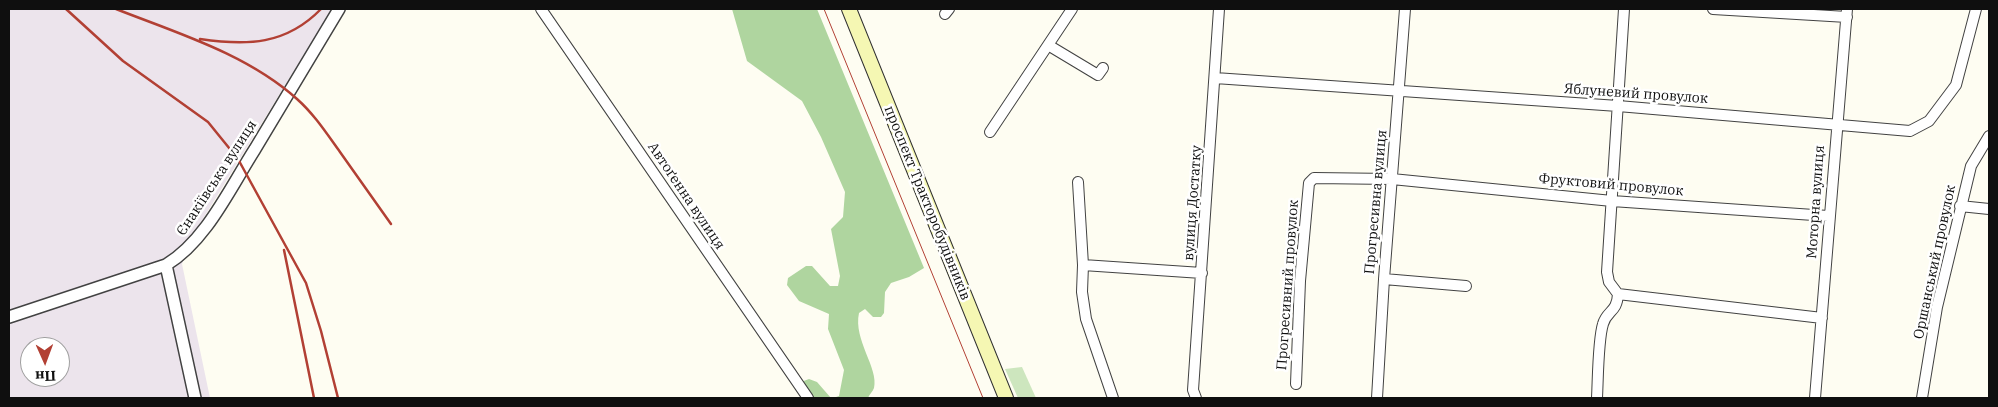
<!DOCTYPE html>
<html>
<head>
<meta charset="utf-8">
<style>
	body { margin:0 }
	#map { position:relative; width:1998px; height:407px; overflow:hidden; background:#fefdf2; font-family:"IBM Plex Serif",serif }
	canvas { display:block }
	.frame { position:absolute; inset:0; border:10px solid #0f0f0f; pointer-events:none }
	.north { position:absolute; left:20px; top:337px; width:50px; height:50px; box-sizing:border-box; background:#fff; border:1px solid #9f9f9f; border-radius:50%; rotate:178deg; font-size:14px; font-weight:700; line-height:20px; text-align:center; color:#0f0f0f }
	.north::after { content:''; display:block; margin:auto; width:18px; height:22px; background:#b24034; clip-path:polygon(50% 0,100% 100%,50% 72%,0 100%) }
</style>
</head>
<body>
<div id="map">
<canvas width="1998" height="407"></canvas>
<div class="frame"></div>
<div class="north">Пн</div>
</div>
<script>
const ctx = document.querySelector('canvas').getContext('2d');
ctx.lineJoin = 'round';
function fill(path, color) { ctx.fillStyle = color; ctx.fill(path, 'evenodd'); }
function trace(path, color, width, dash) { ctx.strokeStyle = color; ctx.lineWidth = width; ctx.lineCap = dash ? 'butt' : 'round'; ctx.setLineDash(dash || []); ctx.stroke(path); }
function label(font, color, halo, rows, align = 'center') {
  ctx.font = font + ' "IBM Plex Serif",serif'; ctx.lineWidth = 5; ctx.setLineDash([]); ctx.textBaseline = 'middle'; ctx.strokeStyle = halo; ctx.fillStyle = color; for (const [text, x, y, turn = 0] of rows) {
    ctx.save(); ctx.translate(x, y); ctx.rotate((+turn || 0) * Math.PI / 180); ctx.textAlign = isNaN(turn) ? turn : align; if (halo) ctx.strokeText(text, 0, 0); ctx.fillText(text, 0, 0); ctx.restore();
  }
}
fill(new Path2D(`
	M 9,9 L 332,9 L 198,227 L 182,264 L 210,398 L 9,398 ZM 30,347 L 60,347 L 60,377 L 30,377 Z`), '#ece4ec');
fill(new Path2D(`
	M 1022,367 L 1036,398 L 1018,398 L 1005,369 Z`), '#cde6be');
fill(new Path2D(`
	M 732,9 L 817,9 L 924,268 L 909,277 L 891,283 L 885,292 L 884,313 L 881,317 L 873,317 L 865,309 L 859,313 C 853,340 879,368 874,388 C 873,391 869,395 868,398 L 833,398 L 839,396 L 844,370 L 828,329 L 829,314 L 799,301 L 787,285 L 788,278 L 806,266 L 812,266 L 830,286 L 838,286 L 840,276 L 831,229 L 843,217 L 845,192 L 821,137 L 802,101 L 747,61 Z
	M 809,379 L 817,382 L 831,398 L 808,398 L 801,382 Z`), '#afd59f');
const minor = new Path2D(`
	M 541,9 L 808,398
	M 1713,9 L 1847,17
	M 945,14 L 949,9
	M 1048,45 L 1098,75 L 1103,68
	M 1215,78 L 1618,106 L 1910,131 L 1929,121 L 1956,85 L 1976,9
	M 990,132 L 1072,9
	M 1078,182 L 1083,265 L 1082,292 L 1086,319 L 1113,398
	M 1960,206 L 1989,209
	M 1083,265 L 1202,273
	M 1384,279 L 1466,286
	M 1618,294 L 1822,318
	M 1296,384 L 1300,281 L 1309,183 L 1314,178 L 1392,179 L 1612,201 L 1828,216
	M 1196,398 L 1193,390 L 1219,9
	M 1377,398 L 1384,279 L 1405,9
	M 1597,398 C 1598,379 1598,340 1603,324 C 1607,310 1617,313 1618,294 L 1609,282 L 1607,272 L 1624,9
	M 1815,398 L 1847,9
	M 1922,398 L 1937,307 L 1971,166 L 1989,136`);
const tertiary = new Path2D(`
	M 166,265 L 195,398
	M 9,317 L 166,265 C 206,241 230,188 255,149 C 283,102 311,55 339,9`);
const secondary = new Path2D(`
	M 849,9 L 1006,398`);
trace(minor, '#424242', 12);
trace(tertiary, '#424242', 14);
trace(secondary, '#313131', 16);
trace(minor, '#fff', 10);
trace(tertiary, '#fff', 11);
trace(secondary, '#f5f7b3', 14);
trace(new Path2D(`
	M 824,9 L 983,398`), '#b24034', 1);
trace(new Path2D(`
	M 66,9 L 123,61 L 208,122 L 238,159 L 306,283 L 321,331 L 338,398
	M 116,9 C 177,33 247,54 297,99 C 314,114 327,134 340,152 C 357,176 374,200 391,224
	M 200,39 C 247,46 286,45 321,9
	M 284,250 L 314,398`), '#b24034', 2.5);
label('14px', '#0f0f0f', '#fff', [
	["Яблуневий провулок",1636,94,4],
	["Єнакіївська вулиця",217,178,-57],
	["Фруктовий провулок",1611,185,5],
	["Автоґенна вулиця",686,196,56],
	["Прогресивна вулиця",1376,202,-85],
	["Моторна вулиця",1816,202,-86],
	["проспект Тракторобудівників",927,203,68],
	["вулиця Достатку",1193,203,-86],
	["Оршанський провулок",1935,262,-78],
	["Прогресивний провулок",1288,285,-86]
]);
</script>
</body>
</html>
